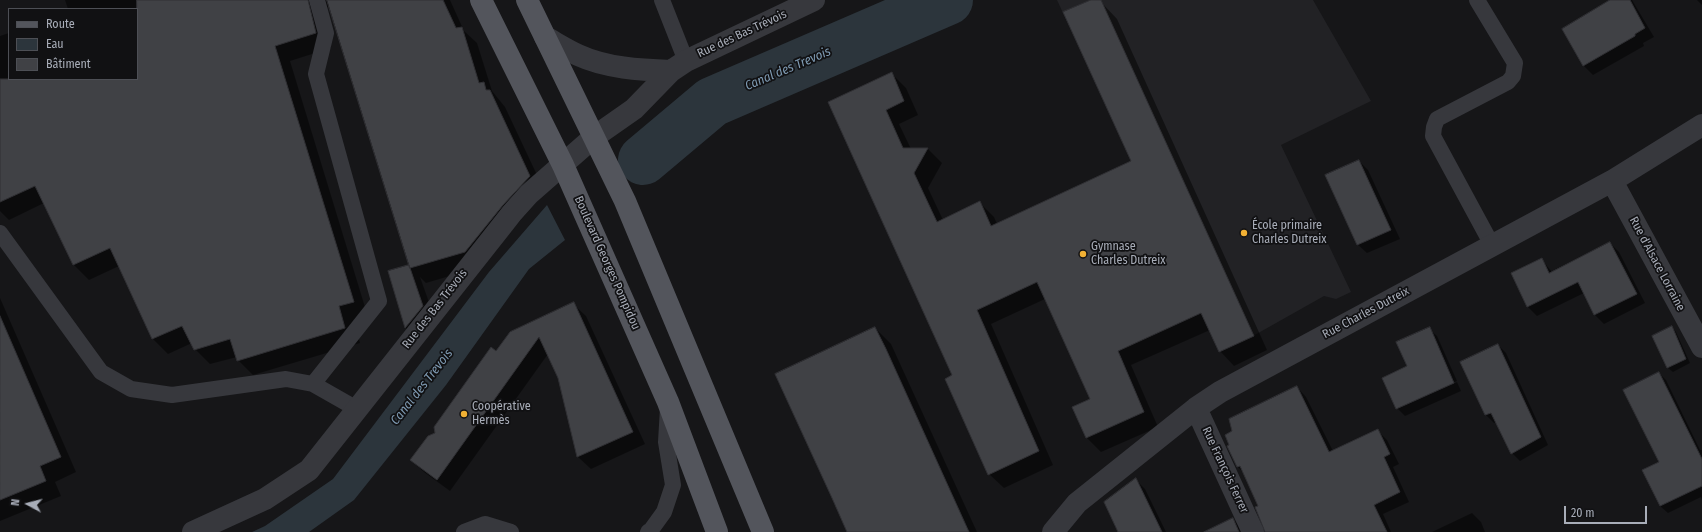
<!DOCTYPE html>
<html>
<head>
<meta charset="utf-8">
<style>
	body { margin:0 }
	#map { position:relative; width:1702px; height:532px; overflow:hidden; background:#161618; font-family:"Fira Sans Condensed",sans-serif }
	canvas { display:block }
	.legend { position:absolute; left:8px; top:8px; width:130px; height:72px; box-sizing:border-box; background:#111113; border:1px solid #4d4f55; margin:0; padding:5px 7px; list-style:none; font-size:12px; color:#a8adb8 }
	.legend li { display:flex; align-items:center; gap:8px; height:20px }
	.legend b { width:20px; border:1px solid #4d4f55 }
	.north { position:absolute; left:8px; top:484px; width:40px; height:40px; -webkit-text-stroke:3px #111113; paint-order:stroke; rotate:277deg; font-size:11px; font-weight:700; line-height:16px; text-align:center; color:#a8adb8 }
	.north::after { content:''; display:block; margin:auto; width:14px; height:18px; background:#a8adb8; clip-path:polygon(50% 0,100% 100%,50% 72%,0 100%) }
	.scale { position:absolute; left:1564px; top:506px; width:83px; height:18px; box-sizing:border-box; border:2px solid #a8adb8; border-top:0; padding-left:5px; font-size:12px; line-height:14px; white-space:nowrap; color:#a8adb8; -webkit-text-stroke:3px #111113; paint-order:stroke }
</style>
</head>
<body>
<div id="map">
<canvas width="1702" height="532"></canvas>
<ul class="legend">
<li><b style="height:5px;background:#53555c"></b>Route</li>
<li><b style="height:11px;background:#2c353c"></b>Eau</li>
<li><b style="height:11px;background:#404145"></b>Bâtiment</li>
</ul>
<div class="north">N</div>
<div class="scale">20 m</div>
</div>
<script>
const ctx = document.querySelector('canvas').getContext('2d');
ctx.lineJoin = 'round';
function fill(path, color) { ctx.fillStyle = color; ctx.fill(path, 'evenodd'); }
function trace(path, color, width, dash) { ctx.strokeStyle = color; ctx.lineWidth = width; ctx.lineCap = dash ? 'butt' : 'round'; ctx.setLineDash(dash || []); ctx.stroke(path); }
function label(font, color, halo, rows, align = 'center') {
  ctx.font = font + ' "Fira Sans Condensed",sans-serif'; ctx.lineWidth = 3.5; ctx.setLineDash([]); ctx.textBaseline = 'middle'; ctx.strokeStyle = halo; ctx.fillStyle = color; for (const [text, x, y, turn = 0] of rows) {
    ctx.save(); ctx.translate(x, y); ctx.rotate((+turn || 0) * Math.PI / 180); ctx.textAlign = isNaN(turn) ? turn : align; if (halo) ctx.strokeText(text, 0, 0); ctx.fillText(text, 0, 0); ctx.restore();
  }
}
fill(new Path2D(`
	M 1057,0 L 1313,0 L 1371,101 L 1281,145 L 1351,292 L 1336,299 L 1324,296 L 1253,336 L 1220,351 Z`), '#222225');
fill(new Path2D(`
	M 547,205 L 565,240 L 529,269 L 446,385 L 354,500 L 309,532 L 252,532 L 265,526 L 333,479 L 489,272 Z`), '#2c353c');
fill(new Path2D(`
	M 65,0 L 450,0 L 464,31 L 477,43 L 492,91 L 505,107 L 545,192 L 480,267 L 426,283 L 420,277 L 435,319 L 418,340 L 406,328 L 390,272 L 408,267 L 411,270 L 330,6 L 325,9 L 331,48 L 290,61 L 368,317 L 354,321 L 360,343 L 253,375 L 238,360 L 237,357 L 210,364 L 195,349 L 192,343 L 168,354 L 153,339 L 119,266 L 89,280 L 74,265 L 44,203 L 9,220 L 0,211 L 0,36 L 9,33 L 9,79 L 137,79 L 137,9 L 68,9 Z
	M 1094,0 L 1099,0 L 1117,19 L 1267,350 L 1234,366 L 1220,351 L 1210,330 L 1131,365 L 1158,427 L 1101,452 L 1087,438 L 1073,407 L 1091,399 L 1045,299 L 991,324 L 1053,465 L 1004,488 L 989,474 L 953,376 L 829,103 L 891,73 L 906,88 L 918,115 L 899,124 L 911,149 L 928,149 L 942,163 L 928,188 L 943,220 L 980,203 L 994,217 L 997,224 L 1133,161 Z
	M 1612,0 L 1632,0 L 1654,37 L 1643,43 L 1644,46 L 1593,75 L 1584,66 L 1563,29 Z
	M 1697,0 L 1702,0 L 1702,5 Z
	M 1359,161 L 1368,170 L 1400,239 L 1367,253 L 1357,244 Z
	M 1610,243 L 1619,252 L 1645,303 L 1604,324 L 1595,315 L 1584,293 L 1537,316 L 1528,307 L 1512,274 L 1542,260 L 1552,272 Z
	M 0,298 L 76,472 L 55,482 L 61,496 L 0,521 Z
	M 573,304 L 586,316 L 645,444 L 591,469 L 578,457 L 559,377 L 548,354 L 450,491 L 424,472 L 411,460 L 437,434 L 497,352 Z
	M 1672,327 L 1676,332 L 1690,363 L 1673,372 L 1668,368 L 1653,336 Z
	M 875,328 L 891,344 L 977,532 L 848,532 Z
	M 1429,329 L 1437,336 L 1457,381 L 1399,406 L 1399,408 L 1457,382 L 1461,391 L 1405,416 L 1397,408 L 1408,367 Z
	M 1498,345 L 1506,353 L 1548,445 L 1520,461 L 1512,453 L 1496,422 L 1494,423 L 1486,415 L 1461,362 Z
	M 1659,373 L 1666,380 L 1700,450 L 1702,450 L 1702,500 L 1701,497 L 1668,513 L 1660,506 Z
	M 1297,387 L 1306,397 L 1333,451 L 1377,430 L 1387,440 L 1399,464 L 1393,467 L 1409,502 L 1383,514 L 1391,532 L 1266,532 L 1259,506 L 1244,473 L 1238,467 L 1228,446 Z
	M 1136,480 L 1145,489 L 1166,532 L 1119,532 Z
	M 1472,513 L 1481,522 L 1485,532 L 1432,532 Z
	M 1233,519 L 1244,532 L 1205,532 Z`), '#0007');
trace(new Path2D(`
	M 643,160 L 712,102 L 948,0`), '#2c353c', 50);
const building = new Path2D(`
	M 137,0 L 308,0 L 316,33 L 275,46 L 354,302 L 339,306 L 345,328 L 237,361 L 230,339 L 194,350 L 182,326 L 152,339 L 110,248 L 73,265 L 35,186 L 0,202 L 0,79 L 137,79 Z
	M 327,0 L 443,0 L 456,28 L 462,27 L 479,83 L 484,82 L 486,90 L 490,90 L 530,176 L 503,205 L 465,252 L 410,268 Z
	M 1091,0 L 1101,0 L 1254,336 L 1219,352 L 1201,313 L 1118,351 L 1144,412 L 1086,438 L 1072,407 L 1090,399 L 1037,282 L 977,310 L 1039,451 L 988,475 L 945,379 L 952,375 L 828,102 L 892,72 L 904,101 L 886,110 L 903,148 L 928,148 L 914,173 L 937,222 L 980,201 L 991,226 L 1131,161 L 1063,12 Z
	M 1610,0 L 1630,0 L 1645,28 L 1635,34 L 1635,36 L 1583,66 L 1562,29 Z
	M 1359,160 L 1391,230 L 1357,245 L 1325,175 Z
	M 1610,242 L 1637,294 L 1594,315 L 1578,282 L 1527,307 L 1511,273 L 1542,258 L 1549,273 Z
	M 409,265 L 423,306 L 405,328 L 388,271 Z
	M 574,302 L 633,432 L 577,457 L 558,378 L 539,337 L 437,480 L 410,460 L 428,436 L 435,433 L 434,427 L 491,347 L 496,351 L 510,332 Z
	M 0,316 L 61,457 L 40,466 L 46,481 L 0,500 Z
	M 1672,326 L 1686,359 L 1667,368 L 1652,336 Z
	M 875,327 L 886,349 L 969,532 L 847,532 L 832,498 L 775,374 Z
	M 1430,327 L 1454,383 L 1396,409 L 1382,378 L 1407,366 L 1396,342 Z
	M 1498,344 L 1541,437 L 1511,454 L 1491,413 L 1485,415 L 1460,362 Z
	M 1659,372 L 1702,459 L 1702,486 L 1660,506 L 1642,470 L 1659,462 L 1623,390 Z
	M 1297,386 L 1329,452 L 1378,429 L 1390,454 L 1384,457 L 1400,492 L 1374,505 L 1387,532 L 1265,532 L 1255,507 L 1258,506 L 1240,466 L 1237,467 L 1227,446 L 1229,445 L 1225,435 L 1232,431 L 1229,419 Z
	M 1136,478 L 1162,532 L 1118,532 L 1104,502 Z
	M 1233,518 L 1239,532 L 1204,532 Z`);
fill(building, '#404145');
trace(building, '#303034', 1);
trace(new Path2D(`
	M 662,0 L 686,61
	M 1477,0 L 1515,63 L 1513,76 L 1508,82 L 1437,119 L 1434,127 L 1433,136 L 1492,245
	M 0,233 L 101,372 L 131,389 L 172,395 L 286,379 L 313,384 L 357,409
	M 313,384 L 379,301 L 316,74 L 326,33 L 317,0
	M 464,532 L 485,524 L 511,532
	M 648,532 L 651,530 L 664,512 L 673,485 L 666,442 L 668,408`), '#37383d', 16);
trace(new Path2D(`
	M 545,37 C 556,43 567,50 578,55 C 606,68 640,70 671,71
	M 1612,181 L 1702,347
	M 1196,408 L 1253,532
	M 193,532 L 265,499 L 309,470 L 512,213 L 529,194 L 594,137 L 634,109 L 671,71 L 686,61 L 814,0
	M 1053,532 L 1077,503 L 1196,408 L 1220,392 L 1612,181 L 1702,125`), '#37383d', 22);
trace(new Path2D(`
	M 481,0 L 563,165 L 668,402 L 717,532
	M 527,0 L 625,201 L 763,532`), '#53555c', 22);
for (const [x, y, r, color] of [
	[1244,233,4,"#f2b134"],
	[1083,254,4,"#f2b134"],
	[464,414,4,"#f2b134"]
]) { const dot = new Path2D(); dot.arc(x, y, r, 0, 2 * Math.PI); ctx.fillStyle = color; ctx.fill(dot); trace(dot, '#111113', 1.5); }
label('12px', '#a8adb8', '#111113', [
	["Rue des Bas Trévois",742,34,-25],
	["Boulevard Georges Pompidou",607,263,66],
	["Rue d'Alsace Lorraine",1657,264,62],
	["Rue des Bas Trévois",435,309,-52],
	["Rue Charles Dutreix",1366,313,-28],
	["Rue François Ferrer",1225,470,65]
]);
label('12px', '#a8adb8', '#111113', [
	["École primaire",1252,226],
	["Charles Dutreix",1252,240],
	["Gymnase",1091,247],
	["Charles Dutreix",1091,261],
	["Coopérative",472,407],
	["Hermès",472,421]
], 'left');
label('italic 13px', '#7f9bb3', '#111113', [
	["Canal des Trevois",788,69,-23],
	["Canal des Trevois",422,387,-52]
]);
</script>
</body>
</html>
